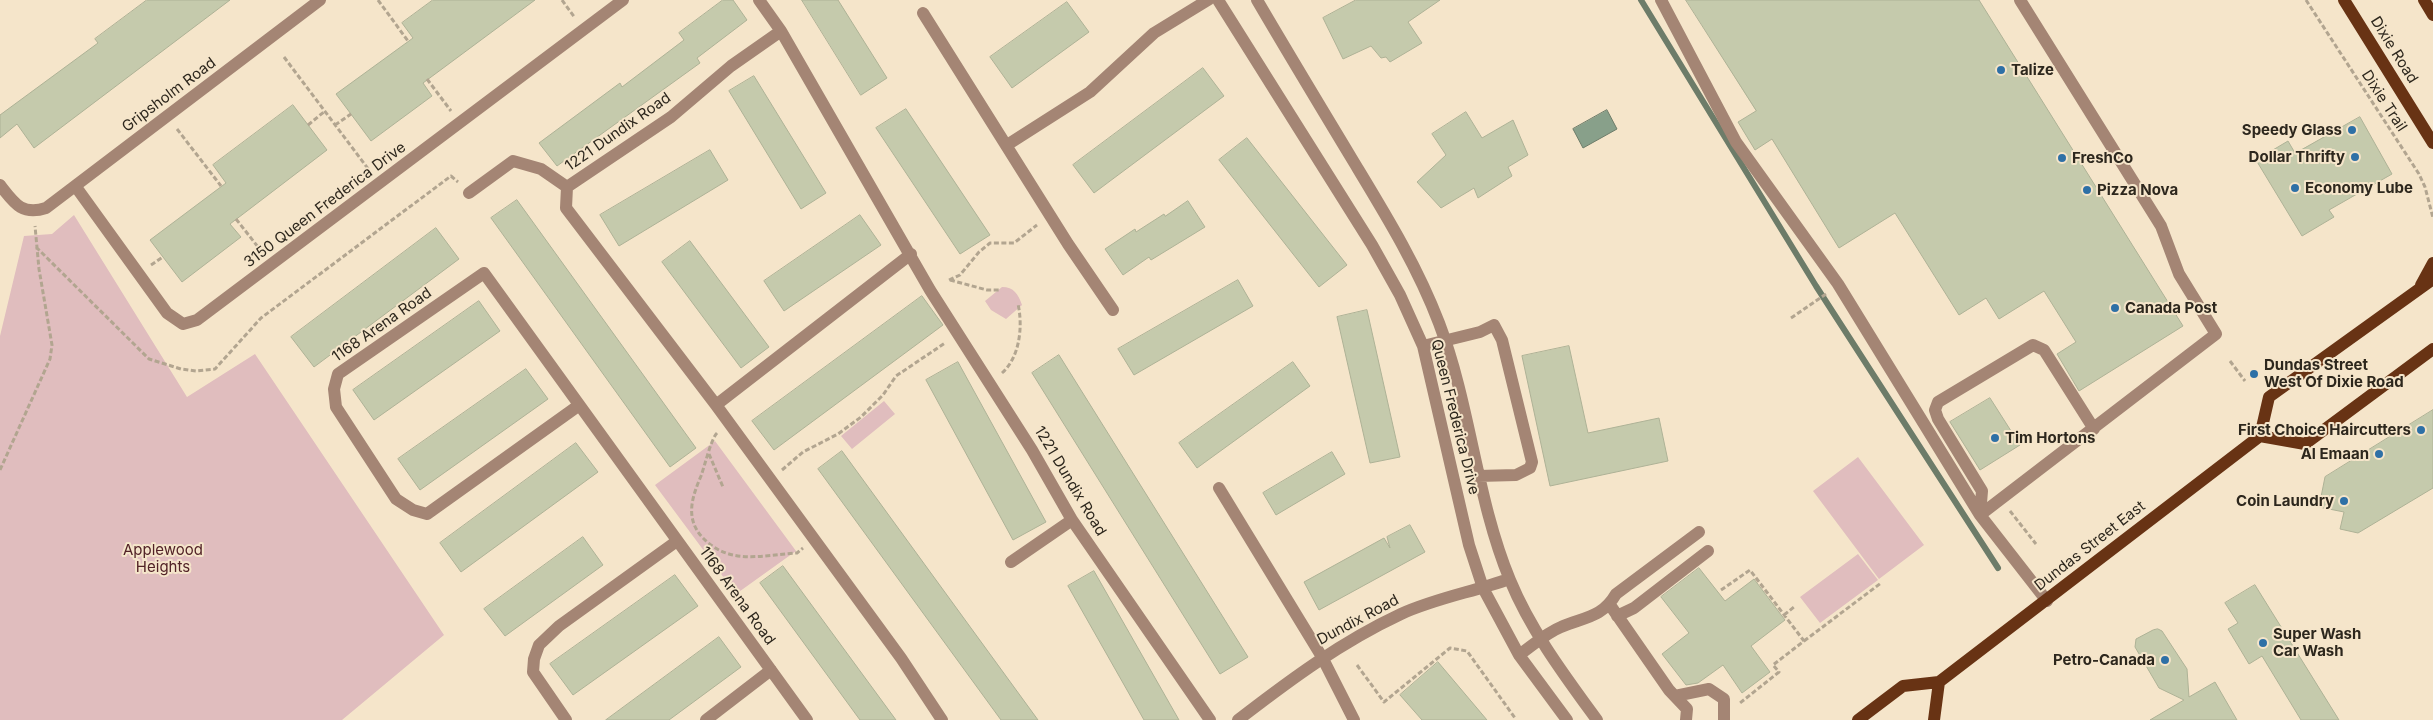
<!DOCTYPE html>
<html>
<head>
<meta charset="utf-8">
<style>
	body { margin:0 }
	canvas { display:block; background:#f5e5ca }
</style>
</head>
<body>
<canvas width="2433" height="720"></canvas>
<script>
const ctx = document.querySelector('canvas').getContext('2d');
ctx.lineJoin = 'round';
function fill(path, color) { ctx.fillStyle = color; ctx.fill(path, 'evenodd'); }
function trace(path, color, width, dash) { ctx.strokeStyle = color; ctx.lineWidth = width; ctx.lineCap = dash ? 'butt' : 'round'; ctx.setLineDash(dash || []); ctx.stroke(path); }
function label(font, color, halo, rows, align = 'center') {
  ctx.font = font + ' Inter,sans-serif'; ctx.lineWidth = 4; ctx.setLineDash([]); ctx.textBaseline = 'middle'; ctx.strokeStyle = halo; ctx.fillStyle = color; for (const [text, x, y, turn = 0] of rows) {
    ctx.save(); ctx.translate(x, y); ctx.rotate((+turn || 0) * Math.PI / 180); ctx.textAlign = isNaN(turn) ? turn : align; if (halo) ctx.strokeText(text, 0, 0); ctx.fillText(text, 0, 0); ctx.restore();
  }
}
fill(new Path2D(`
	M 74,215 L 187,397 L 255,354 L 444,635 L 342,720 L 0,720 L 0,336 L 24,236 L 52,234 Z
	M 1002,287 C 1014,287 1018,294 1022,305 L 1006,319 L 991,310 L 985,301 Z
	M 884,401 L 895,414 L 852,449 L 841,436 Z
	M 715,441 L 796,551 L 736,594 L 655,485 Z
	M 1858,457 L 1924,545 L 1879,579 L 1813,491 Z
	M 1858,554 L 1878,580 L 1820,623 L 1800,597 Z`), '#e0bdbe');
const water = new Path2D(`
	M 1607,110 L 1617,129 L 1583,148 L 1573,129 Z`);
fill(water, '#88a08a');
trace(water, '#6d7c69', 1);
trace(new Path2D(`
	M 1641,0 L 1816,286 L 1998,568`), '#6d7c69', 6);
const building = new Path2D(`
	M 147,0 L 230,0 L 34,148 L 17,124 L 0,138 L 0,115 L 98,43 L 95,39 Z
	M 433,0 L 535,0 L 423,83 L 432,96 L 371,141 L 336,94 L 413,38 L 402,23 Z
	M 723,0 L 733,0 L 747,20 L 697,58 L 700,63 L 557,166 L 539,143 L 620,83 L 622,87 L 684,40 L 679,33 Z
	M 802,0 L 838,0 L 887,78 L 861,95 Z
	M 1356,0 L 1440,0 L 1408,22 L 1422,43 L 1390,62 L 1386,57 L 1381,58 L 1371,46 L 1343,59 L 1323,18 Z
	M 1686,0 L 1979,0 L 2183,326 L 2079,391 L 2057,354 L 2076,342 L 2044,291 L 1999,319 L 1986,298 L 1959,315 L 1895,213 L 1839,248 L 1772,139 L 1755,150 L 1738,122 L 1756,111 Z
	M 1067,2 L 1089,32 L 1012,88 L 990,57 Z
	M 1203,68 L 1224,96 L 1094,193 L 1073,165 Z
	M 754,76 L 826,193 L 801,209 L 729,91 Z
	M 293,105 L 327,150 L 230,224 L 241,237 L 182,282 L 150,240 L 226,183 L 213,165 Z
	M 906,109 L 990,235 L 960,254 L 876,128 Z
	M 1466,112 L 1482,138 L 1513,120 L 1528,155 L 1508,167 L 1512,176 L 1478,198 L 1474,188 L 1441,208 L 1417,182 L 1446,155 L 1432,134 Z
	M 2360,117 L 2392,174 L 2329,210 L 2334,217 L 2302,236 L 2256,160 L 2288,141 L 2295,153 Z
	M 1247,138 L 1347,265 L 1319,287 L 1219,160 Z
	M 710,150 L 728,180 L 619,246 L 600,215 Z
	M 517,200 L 696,448 L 670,467 L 491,218 Z
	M 1188,201 L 1205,227 L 1151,260 L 1149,257 L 1123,275 L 1105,249 L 1135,229 L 1136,232 L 1164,214 L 1165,216 Z
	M 860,215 L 881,245 L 784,311 L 764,281 Z
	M 436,228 L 459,259 L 314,367 L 291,337 Z
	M 690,241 L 769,347 L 741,368 L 662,262 Z
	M 1238,280 L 1253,306 L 1134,375 L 1118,349 Z
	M 922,296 L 943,325 L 774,450 L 752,421 Z
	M 479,301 L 500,331 L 374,420 L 353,390 Z
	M 1367,310 L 1400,457 L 1370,463 L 1337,317 Z
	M 1569,346 L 1588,433 L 1659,418 L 1668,461 L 1550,486 L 1522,356 Z
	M 1059,355 L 1248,657 L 1220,674 L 1032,373 Z
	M 958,362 L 1046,522 L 1013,540 L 926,380 Z
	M 1293,362 L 1310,386 L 1197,468 L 1179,443 Z
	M 526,369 L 548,399 L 420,490 L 398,459 Z
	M 1990,398 L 2020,445 L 1980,470 L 1950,422 Z
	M 2433,410 L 2433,488 L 2358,533 L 2340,529 L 2344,512 L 2319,507 L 2325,477 Z
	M 576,443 L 598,472 L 461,572 L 440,543 Z
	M 842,451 L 1038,720 L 1001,720 L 818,469 Z
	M 1332,452 L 1345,474 L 1276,515 L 1263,493 Z
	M 1410,525 L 1425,552 L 1319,610 L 1304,582 L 1384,538 L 1390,548 L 1387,537 Z
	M 583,537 L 603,565 L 505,636 L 484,609 Z
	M 783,566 L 896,720 L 860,720 L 760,583 Z
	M 1699,568 L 1725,601 L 1754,579 L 1785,620 L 1751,646 L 1770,672 L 1742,693 L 1723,665 L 1698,683 L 1686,685 L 1662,654 L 1689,633 L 1661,597 Z
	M 1094,571 L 1179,720 L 1144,720 L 1068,586 Z
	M 675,575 L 698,606 L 573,695 L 550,664 Z
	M 2255,585 L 2339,720 L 2301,720 L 2262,656 L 2249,664 L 2228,629 L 2238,623 L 2225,603 Z
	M 2158,629 L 2162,631 L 2187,669 L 2189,697 L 2215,682 L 2237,720 L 2150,720 L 2184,700 L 2159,688 L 2135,647 L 2136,639 L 2153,630 Z
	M 719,637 L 741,667 L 669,720 L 606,720 Z
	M 1438,662 L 1487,720 L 1422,720 L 1400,695 Z`);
fill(building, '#c5caac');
trace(building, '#aeb296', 1);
trace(new Path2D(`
	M 378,0 L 408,41
	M 562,0 L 575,18
	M 2306,0 L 2419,174 L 2425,187 L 2433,218
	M 284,57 L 369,170
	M 427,79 L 451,111
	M 308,125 L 325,111
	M 335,125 L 351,114
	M 177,129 L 221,186
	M 236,219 L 262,252
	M 36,247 L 149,359 L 181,369 L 196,371 L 215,369 L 261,318 L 451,176 L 458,182
	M 151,265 L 163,257
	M 949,280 L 960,275 L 979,252 L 990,243 L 1014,243 L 1037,225
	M 950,280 L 987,290 L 1000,290
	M 1791,318 L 1826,294
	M 2230,361 L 2245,381
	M 1002,373 C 1020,357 1023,326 1018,304
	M 717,433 C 711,439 705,465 701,476 C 692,497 685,518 702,537 C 729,566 762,555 797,553 L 803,548
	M 709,454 L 723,487
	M 0,470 L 50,359 L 52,345 L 39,269 L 35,226
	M 782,470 L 803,452 L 838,434 L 861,417 L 883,395 L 896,376 L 945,343
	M 2010,511 L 2036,544
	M 1721,590 L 1750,570 L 1804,641 L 1773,665 L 1779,672 L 1740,703
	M 1784,615 L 1794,607
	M 1804,641 L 1881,583
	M 1357,665 L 1384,702 L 1450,648 L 1467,651 L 1515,718`), '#b2a590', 3, [5, 2.5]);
trace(new Path2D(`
	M 759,0 L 781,31 L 930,290 L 1032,450 L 1072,520 L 1210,720
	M 1218,0 L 1372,245 L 1400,295 L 1423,346 L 1469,545 L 1483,588 L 1519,655 L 1567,720
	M 1257,0 C 1288,53 1320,106 1352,159 C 1384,212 1417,265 1439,323 C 1471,407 1476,498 1510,580 C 1531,631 1565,676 1597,720
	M 1661,0 L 1736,142 L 1838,284 L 1980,515 L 2047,601
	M 923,13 L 1068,244 L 1113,310
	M 781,31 L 731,66 L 671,117 L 567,187 L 566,208 L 716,405 L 901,658 L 942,720
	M 1007,145 L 1090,92 L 1154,33 L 1208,0
	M 0,185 C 14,203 22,216 46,208 L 320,0
	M 76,187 L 167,313 L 183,324 L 197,320 L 623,0
	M 469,193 L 513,161 L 541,169 L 567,187
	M 1423,346 L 1480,332 L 1494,325 L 1502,340 L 1532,462 L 1530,468 L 1516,475 L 1478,476
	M 716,405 L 911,254
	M 578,406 L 427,514 L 413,510 L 396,499 L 336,407 L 334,389 L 338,374 L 484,273 L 807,720
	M 1219,488 L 1322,657 L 1354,720
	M 1980,515 L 2216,334 L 2179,274 L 2161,226 L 2020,0
	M 1980,515 L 1982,491 L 1938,419 L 1935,410 L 1938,402 L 2033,345 L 2044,350 L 2094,429
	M 1011,562 L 1072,520
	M 1610,605 L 1669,690 L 1687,709 L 1686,720
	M 1617,616 L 1634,608 L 1708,551
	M 1519,655 C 1532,646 1546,633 1561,627 C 1584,617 1602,618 1616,594 L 1699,532
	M 1675,696 L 1709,689 L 1724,699 L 1724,720
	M 566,720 L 533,672 L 534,659 L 539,645 L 559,626 L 677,541
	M 706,720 L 771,670
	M 1238,720 C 1290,680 1341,642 1401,614 C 1436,598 1473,592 1509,579`), '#a48574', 12);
trace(new Path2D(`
	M 2344,0 L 2433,143
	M 2424,0 L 2433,15
	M 2421,285 L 2433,263
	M 2260,436 L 2305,444 L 2433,349
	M 1858,720 L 1903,686 L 1939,682 L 2260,436 L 2269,397 L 2433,279
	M 1934,720 L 1939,682`), '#683314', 12);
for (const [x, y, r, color] of [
	[2001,70,5,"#2e70a6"],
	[2352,130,5,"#2e70a6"],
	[2355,157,5,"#2e70a6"],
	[2062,158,5,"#2e70a6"],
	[2295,188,5,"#2e70a6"],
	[2087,190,5,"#2e70a6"],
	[2115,308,5,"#2e70a6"],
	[2254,374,5,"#2e70a6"],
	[2421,430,5,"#2e70a6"],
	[1995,438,5,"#2e70a6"],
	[2379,454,5,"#2e70a6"],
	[2344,501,5,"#2e70a6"],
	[2263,643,5,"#2e70a6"],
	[2165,660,5,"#2e70a6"]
]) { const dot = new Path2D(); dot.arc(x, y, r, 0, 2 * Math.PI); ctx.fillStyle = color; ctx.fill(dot); trace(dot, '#f5e5ca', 2); }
label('15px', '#2d271d', '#f5e5ca', [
	["Dixie Road",2394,50,58],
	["Gripsholm Road",169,95,-37],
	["Dixie Trail",2384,101,57],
	["1221 Dundix Road",618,132,-35],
	["3150 Queen Frederica Drive",325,205,-37],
	["1168 Arena Road",382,325,-35],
	["Queen Frederica Drive",1455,417,76],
	["1221 Dundix Road",1070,481,59],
	["Dundas Street East",2090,546,-38],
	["1168 Arena Road",737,596,54],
	["Dundix Road",1358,620,-28]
]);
label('bold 15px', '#2d271d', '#f5e5ca', [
	["Talize",2011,70],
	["Speedy Glass",2342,130,"right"],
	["Dollar Thrifty",2345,157,"right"],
	["FreshCo",2072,158],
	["Economy Lube",2305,188],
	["Pizza Nova",2097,190],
	["Canada Post",2125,308],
	["Dundas Street",2264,365],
	["West Of Dixie Road",2264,382],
	["First Choice Haircutters",2411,430,"right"],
	["Tim Hortons",2005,438],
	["Al Emaan",2369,454,"right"],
	["Coin Laundry",2334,501,"right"],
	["Super Wash",2273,634],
	["Car Wash",2273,651],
	["Petro-Canada",2155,660,"right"]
], 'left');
label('15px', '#522227', '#f5e5ca', [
	["Applewood",163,550],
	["Heights",163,567]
]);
</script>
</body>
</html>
